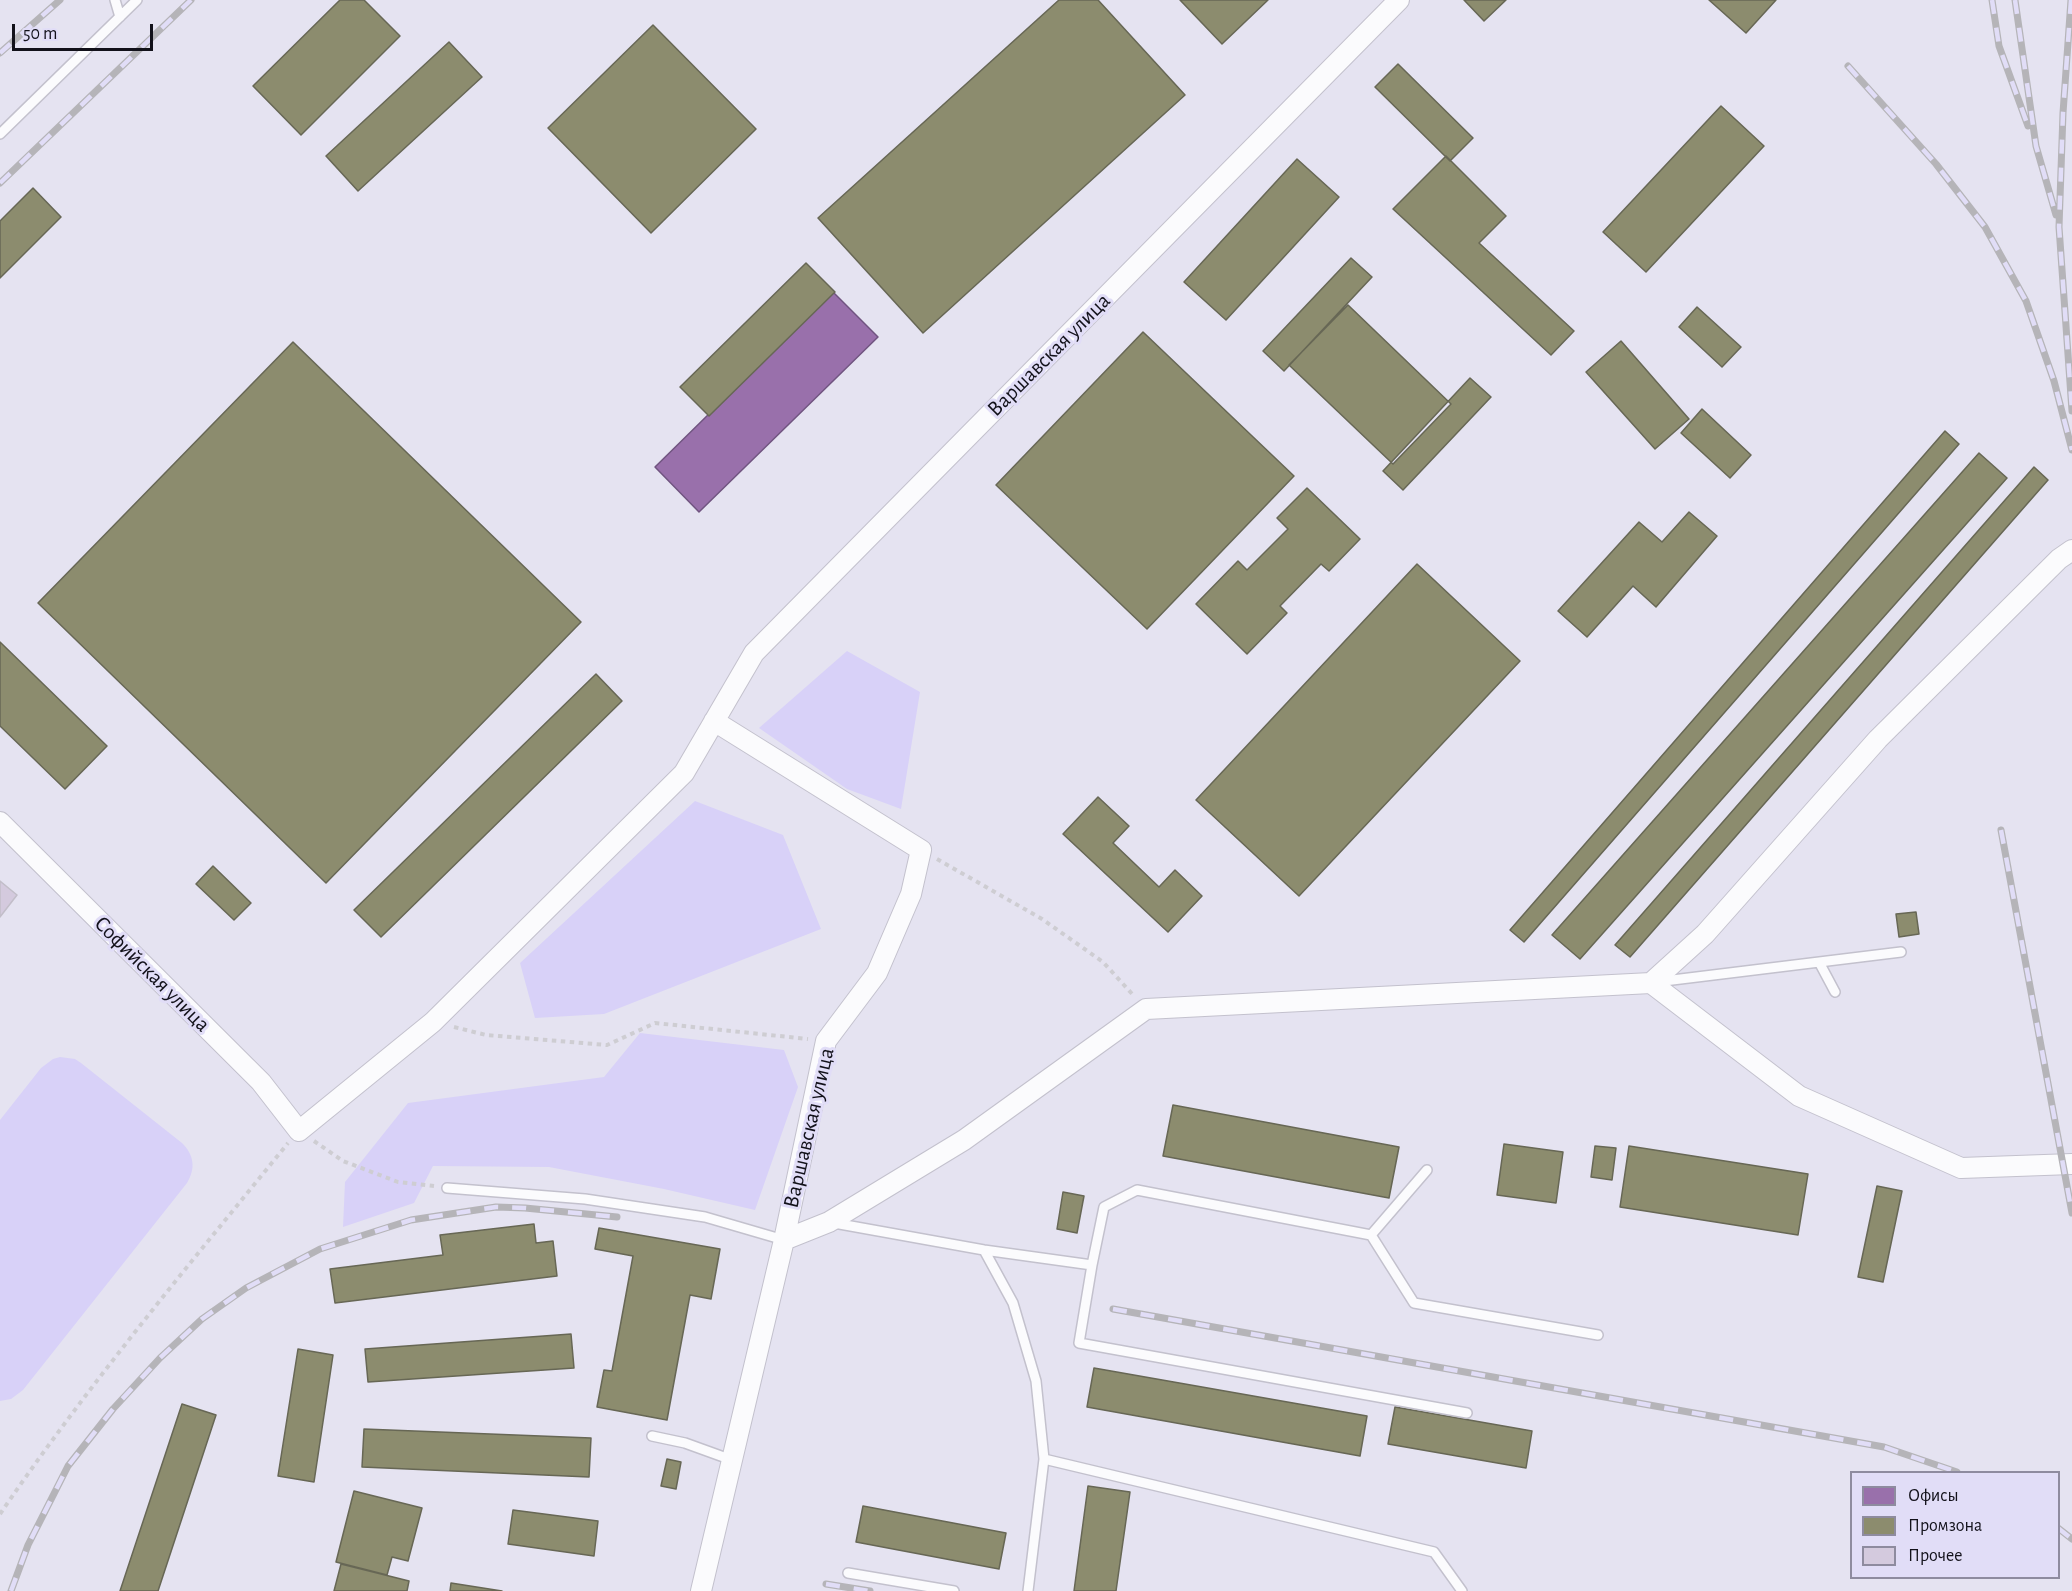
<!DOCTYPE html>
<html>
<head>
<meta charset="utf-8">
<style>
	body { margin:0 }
	#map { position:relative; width:2072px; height:1591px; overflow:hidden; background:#e5e3f1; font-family:"Alegreya Sans",sans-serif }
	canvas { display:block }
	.legend { position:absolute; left:1850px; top:1471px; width:210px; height:108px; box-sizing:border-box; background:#e1ddf7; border:2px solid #8e8b9f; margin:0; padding:8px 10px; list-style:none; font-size:18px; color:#12111a }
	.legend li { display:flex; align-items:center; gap:12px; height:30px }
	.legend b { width:30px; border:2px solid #8e8b9f }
	.scale { position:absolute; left:12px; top:24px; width:141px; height:27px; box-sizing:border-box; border:3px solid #12111a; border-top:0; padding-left:8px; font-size:18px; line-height:21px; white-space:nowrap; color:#12111a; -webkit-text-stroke:4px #e1ddf7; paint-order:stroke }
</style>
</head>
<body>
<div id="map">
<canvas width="2072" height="1591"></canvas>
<ul class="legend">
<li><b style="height:16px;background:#9970ab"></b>Офисы</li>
<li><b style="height:16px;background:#8c8c6e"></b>Промзона</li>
<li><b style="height:16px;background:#d4cade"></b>Прочее</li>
</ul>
<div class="scale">50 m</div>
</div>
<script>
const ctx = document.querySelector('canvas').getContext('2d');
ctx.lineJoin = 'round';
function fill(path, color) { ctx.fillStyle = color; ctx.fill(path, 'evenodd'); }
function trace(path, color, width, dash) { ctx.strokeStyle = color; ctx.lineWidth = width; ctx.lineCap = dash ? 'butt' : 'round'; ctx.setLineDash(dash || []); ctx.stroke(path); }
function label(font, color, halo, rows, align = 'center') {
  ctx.font = font + ' "Alegreya Sans",sans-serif'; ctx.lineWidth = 6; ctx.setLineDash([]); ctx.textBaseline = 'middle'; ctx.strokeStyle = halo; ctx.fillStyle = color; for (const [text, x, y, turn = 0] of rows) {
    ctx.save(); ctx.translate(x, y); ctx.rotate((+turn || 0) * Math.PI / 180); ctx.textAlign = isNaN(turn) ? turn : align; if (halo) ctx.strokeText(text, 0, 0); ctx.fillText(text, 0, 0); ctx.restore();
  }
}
fill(new Path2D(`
	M 847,651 L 920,692 L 901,809 L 847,789 L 759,728 Z
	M 695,801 L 783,835 L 821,929 L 604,1014 L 535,1018 L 520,963 Z
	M 640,1033 L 784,1050 L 798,1087 L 755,1210 L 664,1189 L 549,1167 L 433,1166 L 414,1203 L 343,1227 L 345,1182 L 408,1103 L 604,1077 Z
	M 60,1057 L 75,1059 L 81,1063 L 182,1143 C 194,1155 196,1168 187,1183 L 23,1390 L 11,1399 L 0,1401 L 0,1120 L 41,1068 L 53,1059 Z`), '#d8d1f8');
const offices = new Path2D(`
	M 833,292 L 878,337 L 699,512 L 655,467 Z`);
fill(offices, '#9970ab');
trace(offices, '#705480', 1.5);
const industry = new Path2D(`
	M 340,0 L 364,0 L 400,36 L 301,135 L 253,86 Z
	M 1059,0 L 1098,0 L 1185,95 L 923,333 L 818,218 Z
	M 1180,0 L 1268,0 L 1222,44 Z
	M 1464,0 L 1506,0 L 1484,21 Z
	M 1709,0 L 1776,0 L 1746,33 Z
	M 653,25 L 756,129 L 651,233 L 548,128 Z
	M 449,42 L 482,77 L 358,191 L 326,156 Z
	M 1398,64 L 1473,138 L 1450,161 L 1375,87 Z
	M 1721,106 L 1764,146 L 1646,272 L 1603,232 Z
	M 1446,156 L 1506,216 L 1479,243 L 1574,331 L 1551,355 L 1393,209 Z
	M 1297,159 L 1339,197 L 1226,320 L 1184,282 Z
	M 33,188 L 61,217 L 0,278 L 0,221 Z
	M 1351,258 L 1372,277 L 1284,371 L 1263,351 Z
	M 806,263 L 835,292 L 709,416 L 680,387 Z
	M 1348,305 L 1451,404 L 1393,464 L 1289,365 Z
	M 1697,307 L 1741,347 L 1722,367 L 1679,327 Z
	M 1143,332 L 1294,476 L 1147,629 L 996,485 Z
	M 1621,341 L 1689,419 L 1655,449 L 1586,372 Z
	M 293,342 L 581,622 L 326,883 L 38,603 Z
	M 1470,378 L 1491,397 L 1403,490 L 1383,471 Z
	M 1702,409 L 1751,455 L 1730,478 L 1681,433 Z
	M 1945,431 L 1959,444 L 1524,942 L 1510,930 Z
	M 1979,453 L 2007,478 L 1580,959 L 1552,935 Z
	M 2034,467 L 2048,480 L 1630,957 L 1615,945 Z
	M 1307,488 L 1360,539 L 1329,571 L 1321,564 L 1280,606 L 1287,613 L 1247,654 L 1196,604 L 1238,561 L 1247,570 L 1288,529 L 1277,518 Z
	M 1689,512 L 1717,536 L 1656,607 L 1633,586 L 1587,637 L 1558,611 L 1639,522 L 1662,542 Z
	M 1417,564 L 1520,661 L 1299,896 L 1196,800 Z
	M 0,642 L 107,746 L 65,789 L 0,726 Z
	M 596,674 L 622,701 L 381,937 L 354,910 Z
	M 1098,797 L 1129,826 L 1113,843 L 1159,887 L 1175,870 L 1202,896 L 1168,932 L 1063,834 Z
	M 213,866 L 251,903 L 234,920 L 196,884 Z
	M 1916,912 L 1919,934 L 1899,937 L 1896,914 Z
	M 1173,1105 L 1399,1147 L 1389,1198 L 1163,1156 Z
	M 1504,1144 L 1563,1152 L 1556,1203 L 1497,1195 Z
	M 1595,1146 L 1616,1148 L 1612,1180 L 1591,1177 Z
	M 1629,1146 L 1808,1174 L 1798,1235 L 1620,1207 Z
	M 1877,1186 L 1902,1191 L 1883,1282 L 1858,1277 Z
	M 1063,1192 L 1084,1196 L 1077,1233 L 1057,1229 Z
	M 534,1224 L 536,1243 L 553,1241 L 557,1276 L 335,1303 L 330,1269 L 443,1255 L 440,1235 Z
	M 599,1228 L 720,1249 L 711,1299 L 690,1295 L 667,1420 L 597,1407 L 604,1370 L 612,1371 L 633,1256 L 595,1249 Z
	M 571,1334 L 574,1368 L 368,1382 L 365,1349 Z
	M 298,1349 L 333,1355 L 314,1482 L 278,1476 Z
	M 1094,1368 L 1367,1416 L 1360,1456 L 1087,1407 Z
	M 182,1404 L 216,1415 L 158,1591 L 120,1591 Z
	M 1395,1407 L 1532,1431 L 1526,1468 L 1388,1444 Z
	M 364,1429 L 591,1438 L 589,1477 L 362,1467 Z
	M 667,1459 L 681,1462 L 676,1489 L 661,1486 Z
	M 1088,1486 L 1130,1492 L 1116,1591 L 1074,1591 Z
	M 354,1491 L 422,1508 L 408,1561 L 392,1557 L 387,1575 L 336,1562 Z
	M 863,1506 L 1006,1533 L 999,1569 L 856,1542 Z
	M 513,1510 L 598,1521 L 594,1556 L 508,1544 Z
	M 341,1564 L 409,1581 L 407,1591 L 334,1591 Z
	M 451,1583 L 502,1591 L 450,1591 Z`);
fill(industry, '#8c8c6e');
trace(industry, '#676755', 1.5);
const building = new Path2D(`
	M 0,881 L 17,895 L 0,917 Z`);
fill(building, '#d4cade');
trace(building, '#c2bec9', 1.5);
const lane = new Path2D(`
	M 115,0 L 120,17
	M 0,134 L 137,0
	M 1819,962 L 1835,992
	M 1656,982 L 1901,952
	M 447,1188 L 585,1199 L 705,1217 L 784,1240
	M 834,1223 L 984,1250 L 1092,1265 L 1104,1207 L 1137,1190 L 1371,1235 L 1427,1170
	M 1371,1235 L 1414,1303 L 1598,1335
	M 984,1250 L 1013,1303 L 1036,1381 L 1044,1459 L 1028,1591
	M 1092,1265 L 1079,1343 L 1467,1413
	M 652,1436 L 685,1443 L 732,1460
	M 1044,1459 L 1434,1552 L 1462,1591
	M 848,1573 L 954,1591`);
const street = new Path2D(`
	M 0,822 L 261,1082 L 299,1131 L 433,1022 L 684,773 L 754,653 L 1399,0
	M 1651,983 L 1705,934 L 1878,739 L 2059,559 L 2072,550
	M 784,1240 L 829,1222 L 964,1140 L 1146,1009 L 1651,983 L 1799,1096 L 1961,1168 L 2072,1164
	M 701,1591 L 784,1240 L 826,1041 L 877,973 L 911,894 L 921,850 L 714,721`);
trace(lane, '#c3c1cd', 12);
trace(street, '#c3c1cd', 22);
trace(new Path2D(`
	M 937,859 L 1042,919 L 1103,962 L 1134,996
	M 454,1027 L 486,1035 L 607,1045 L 655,1023 L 808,1039
	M 314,1141 L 343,1161 L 398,1182 L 434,1186
	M 0,1514 C 88,1385 189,1265 288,1143`), '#cecdd2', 4, [4.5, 4.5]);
trace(lane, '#fbfbfd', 9);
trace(street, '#fbfbfd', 20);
const rail = new Path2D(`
	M 1992,0 L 1999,46 L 2028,126
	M 2015,0 L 2036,146 L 2056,215
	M 2071,0 L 2063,113 L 2059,227 L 2072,411
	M 0,53 L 60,0
	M 1848,66 L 1936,164 L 1985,227 L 2026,301 L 2054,381 L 2072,450
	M 0,183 L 191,0
	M 2001,830 L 2072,1213
	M 1113,1309 L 1884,1447 L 1957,1472
	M 2058,1528 L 2072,1539
	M 826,1584 L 870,1591
	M 11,1591 L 28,1545 L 68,1466 L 113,1409 L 160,1358 L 202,1319 L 246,1288 L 320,1249 L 411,1220 L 496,1207 L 525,1208 L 617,1217`);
trace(rail, '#b5b4b8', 7);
trace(rail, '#e1ddf7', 4.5, [14]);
label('22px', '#12111a', '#e1ddf7', [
	["Варшавская улица",1049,355,-45],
	["Софийская улица",152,974,45],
	["Варшавская улица",809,1128,-77]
]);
</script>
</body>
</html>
